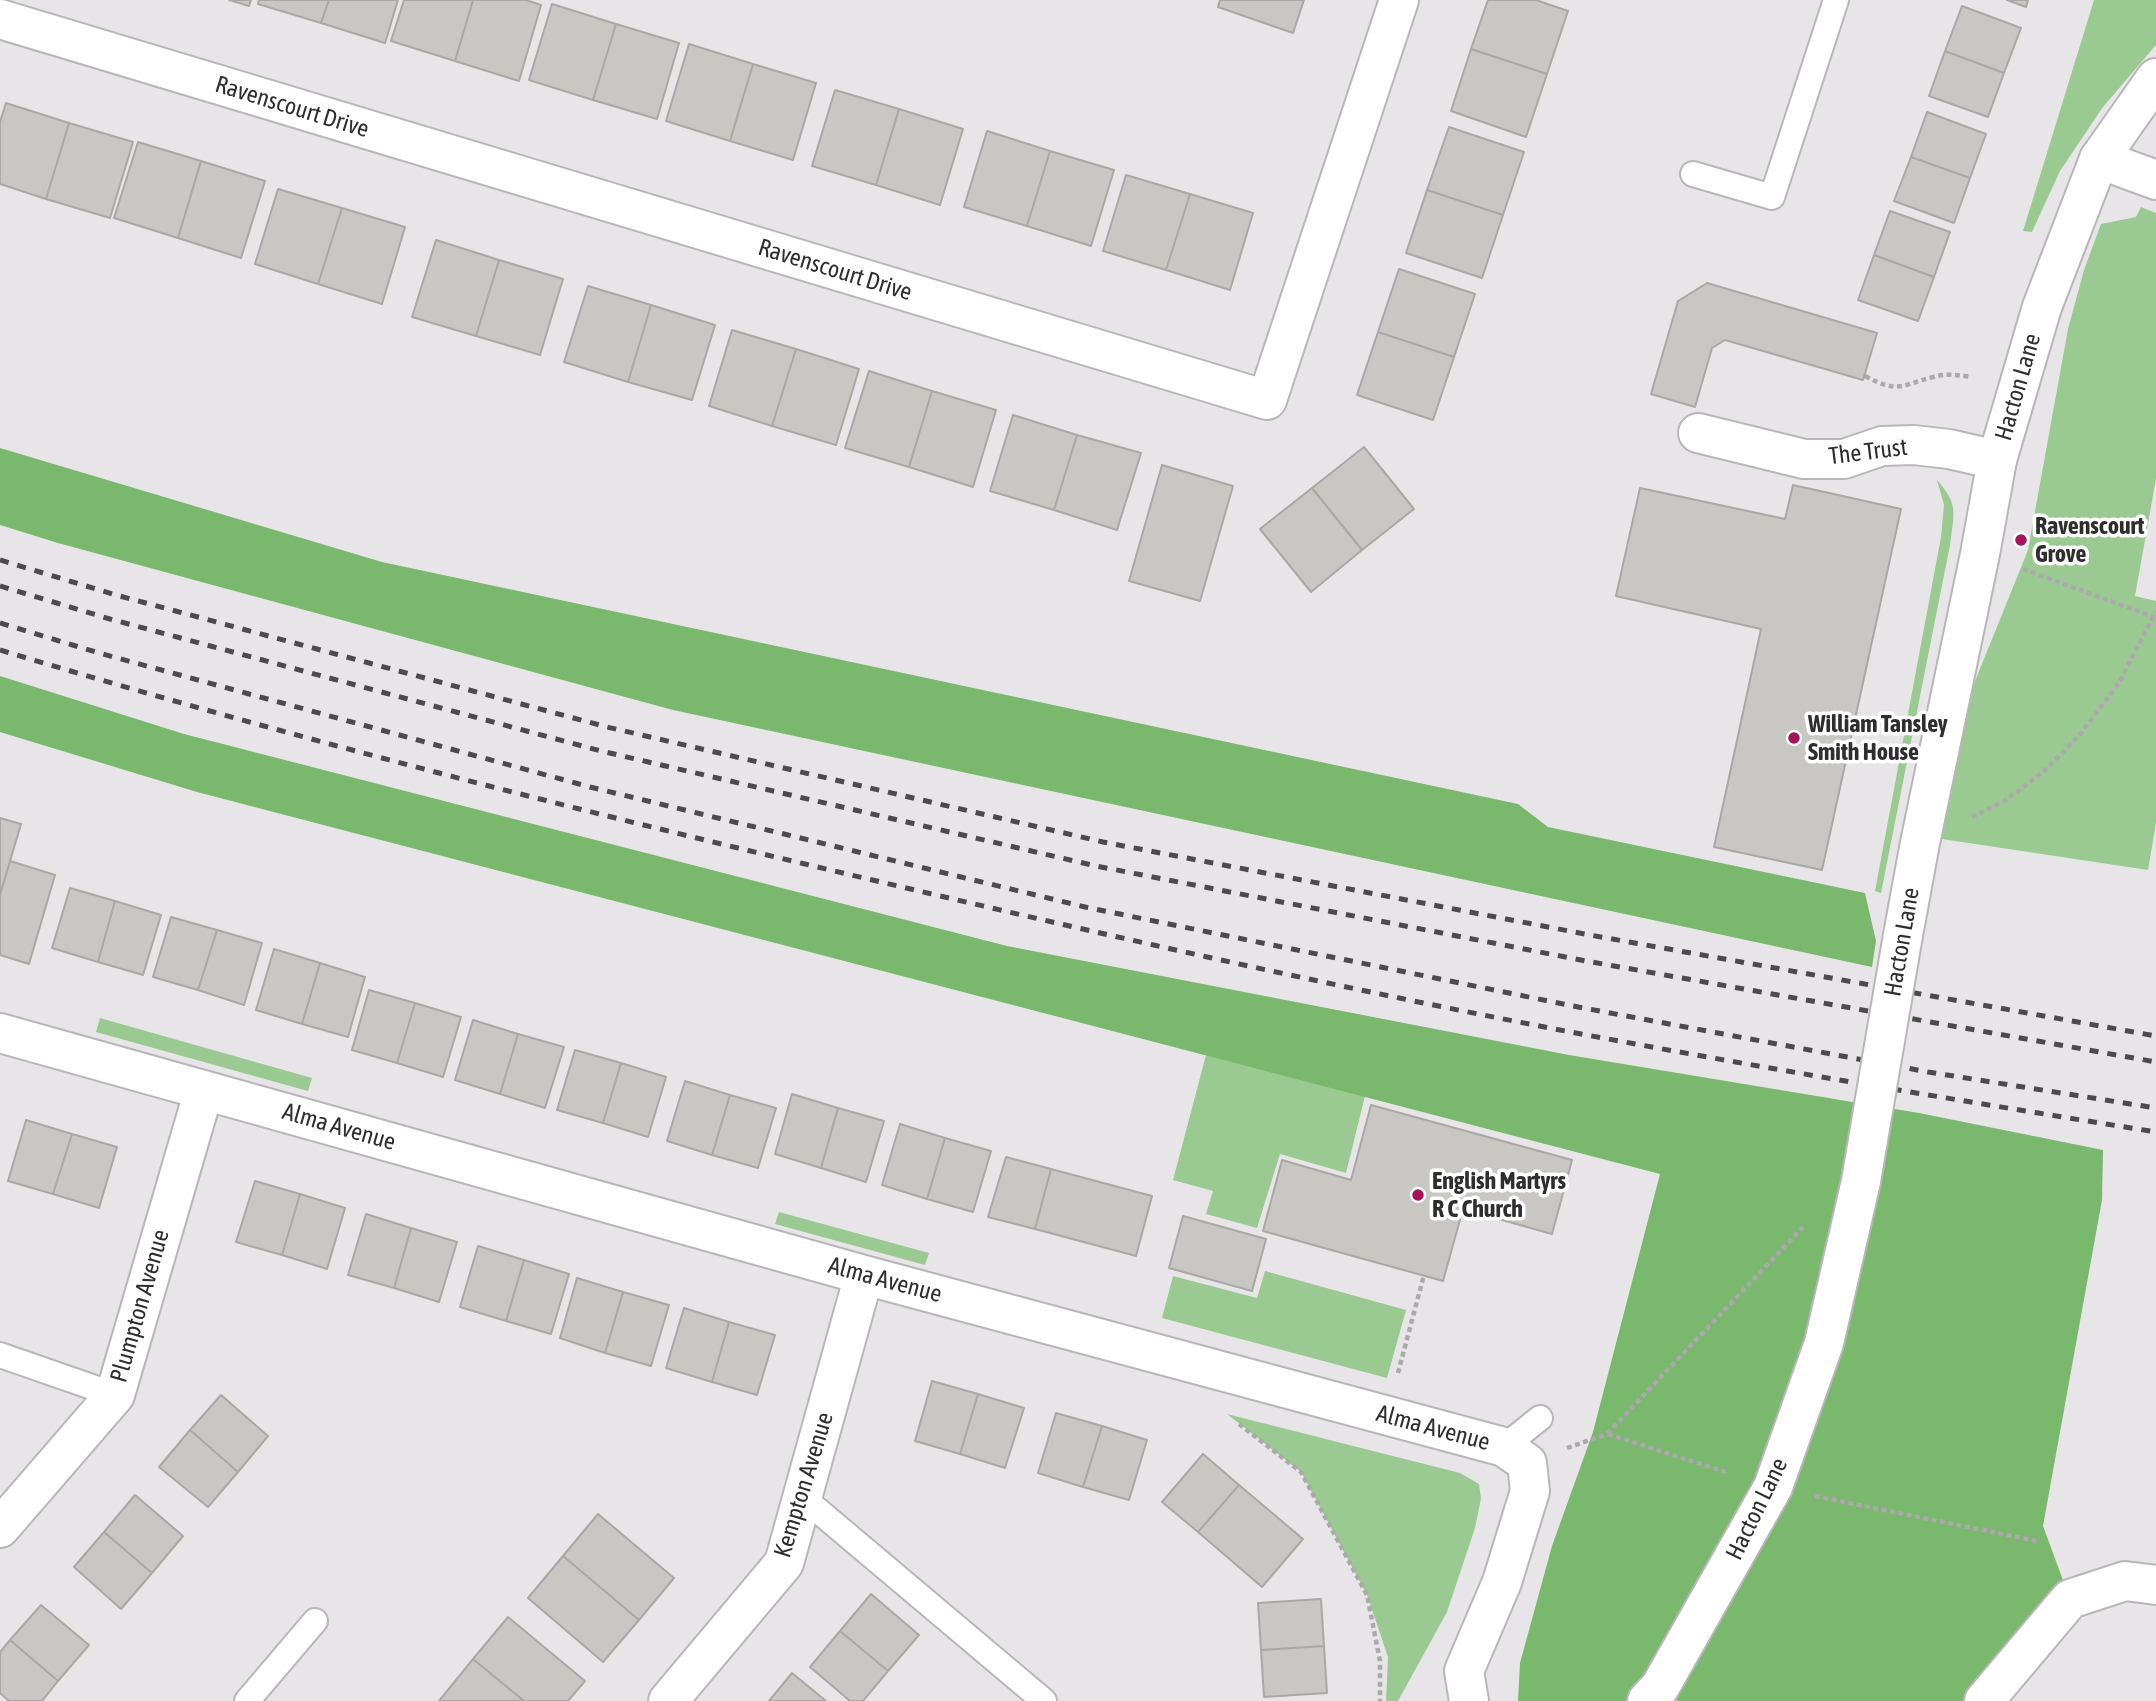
<!DOCTYPE html>
<html>
<head>
<meta charset="utf-8">
<style>
	body { margin:0 }
	canvas { display:block; background:#e8e5e8 }
</style>
</head>
<body>
<canvas width="2156" height="1701"></canvas>
<script>
const ctx = document.querySelector('canvas').getContext('2d');
ctx.lineJoin = 'round';
function fill(path, color) { ctx.fillStyle = color; ctx.fill(path, 'evenodd'); }
function trace(path, color, width, dash) { ctx.strokeStyle = color; ctx.lineWidth = width; ctx.lineCap = dash ? 'butt' : 'round'; ctx.setLineDash(dash || []); ctx.stroke(path); }
function label(font, color, halo, rows, align = 'center') {
  ctx.font = font + ' "Asap Condensed",sans-serif'; ctx.lineWidth = 7; ctx.setLineDash([]); ctx.textBaseline = 'middle'; ctx.strokeStyle = halo; ctx.fillStyle = color; for (const [text, x, y, turn = 0] of rows) {
    ctx.save(); ctx.translate(x, y); ctx.rotate((+turn || 0) * Math.PI / 180); ctx.textAlign = isNaN(turn) ? turn : align; if (halo) ctx.strokeText(text, 0, 0); ctx.fillText(text, 0, 0); ctx.restore();
  }
}
fill(new Path2D(`
	M 2094,0 L 2156,0 L 2156,45 L 2103,107 L 2060,171 L 2032,232 L 2023,231 Z
	M 2141,207 L 2156,213 L 2156,479 L 2135,596 L 2156,601 L 2156,823 L 2148,870 L 1942,839 L 1969,696 L 2028,550 L 2068,329 L 2084,270 L 2101,224 L 2136,217 Z
	M 1937,480 C 1959,505 1954,513 1950,545 L 1881,893 L 1875,891 L 1941,537 L 1944,505 Z
	M 100,1018 L 312,1078 L 308,1091 L 96,1032 Z
	M 1206,1055 L 1365,1096 L 1346,1173 L 1280,1154 L 1257,1228 L 1206,1214 L 1213,1191 L 1173,1180 Z
	M 779,1212 L 929,1253 L 925,1265 L 775,1224 Z
	M 1265,1271 L 1406,1310 L 1387,1378 L 1162,1318 L 1173,1276 L 1257,1298 Z
	M 1227,1414 L 1460,1473 L 1479,1484 L 1481,1498 L 1475,1528 L 1447,1612 L 1398,1701 L 1386,1701 L 1388,1657 L 1367,1595 L 1301,1472 Z`), '#9aca91');
fill(new Path2D(`
	M 0,448 L 382,562 L 1518,804 L 1548,827 L 1865,893 L 1876,941 L 1872,967 L 673,710 L 58,543 L 0,525 Z
	M 0,676 L 184,734 L 1007,946 L 1569,1055 L 1919,1113 L 2103,1150 L 2102,1200 L 2043,1526 L 2070,1599 L 1984,1701 L 1678,1701 L 1660,1687 L 1635,1701 L 1518,1701 L 1520,1663 L 1552,1546 L 1593,1432 L 1660,1174 L 197,792 L 0,732 Z`), '#79b86d');
const building = new Path2D(`
	M 229,0 L 251,0 L 249,6 Z
	M 259,0 L 329,0 L 321,23 L 258,4 Z
	M 329,0 L 398,0 L 385,43 L 321,23 Z
	M 404,0 L 473,0 L 455,61 L 391,41 Z
	M 473,0 L 526,0 L 541,5 L 519,81 L 455,61 Z
	M 1220,0 L 1304,0 L 1293,33 L 1218,7 Z
	M 1488,0 L 1536,0 L 1568,11 L 1547,74 L 1471,49 Z
	M 2007,0 L 2028,0 L 2026,7 Z
	M 552,4 L 616,24 L 593,100 L 529,80 Z
	M 1962,6 L 2021,28 L 2004,73 L 1945,51 Z
	M 616,24 L 679,43 L 657,119 L 593,100 Z
	M 689,44 L 753,64 L 730,141 L 666,121 Z
	M 1471,49 L 1547,74 L 1526,137 L 1451,111 Z
	M 1945,51 L 2004,73 L 1988,117 L 1929,96 Z
	M 753,64 L 816,83 L 793,160 L 730,141 Z
	M 835,90 L 899,109 L 876,185 L 812,166 Z
	M 6,103 L 69,123 L 46,199 L 0,184 L 0,122 Z
	M 899,109 L 963,129 L 940,205 L 876,185 Z
	M 1927,112 L 1986,134 L 1970,178 L 1911,157 Z
	M 69,123 L 133,142 L 110,218 L 46,199 Z
	M 1449,127 L 1524,152 L 1503,215 L 1427,190 Z
	M 987,131 L 1050,151 L 1027,226 L 964,207 Z
	M 138,142 L 201,161 L 178,238 L 114,218 Z
	M 1050,151 L 1114,170 L 1091,246 L 1027,226 Z
	M 1911,157 L 1970,178 L 1954,223 L 1894,201 Z
	M 201,161 L 265,181 L 241,258 L 178,238 Z
	M 1126,175 L 1190,194 L 1166,270 L 1103,251 Z
	M 278,189 L 342,208 L 318,284 L 255,264 Z
	M 1427,190 L 1503,215 L 1482,278 L 1406,253 Z
	M 1190,194 L 1253,213 L 1230,290 L 1166,270 Z
	M 342,208 L 405,227 L 382,304 L 318,284 Z
	M 1890,211 L 1950,232 L 1934,277 L 1874,255 Z
	M 436,240 L 499,260 L 476,336 L 412,317 Z
	M 1874,255 L 1934,277 L 1918,321 L 1858,300 Z
	M 499,260 L 563,279 L 540,355 L 476,336 Z
	M 1399,269 L 1475,294 L 1454,357 L 1378,332 Z
	M 1707,283 L 1877,333 L 1863,380 L 1725,340 L 1712,348 L 1695,407 L 1651,394 L 1678,301 Z
	M 588,286 L 651,305 L 628,382 L 564,362 Z
	M 651,305 L 715,325 L 692,400 L 628,382 Z
	M 732,330 L 796,349 L 772,426 L 709,406 Z
	M 1378,332 L 1454,357 L 1433,420 L 1357,395 Z
	M 796,349 L 859,369 L 836,445 L 772,426 Z
	M 869,371 L 932,391 L 909,467 L 845,448 Z
	M 932,391 L 996,410 L 973,487 L 909,467 Z
	M 1013,415 L 1077,435 L 1054,510 L 990,491 Z
	M 1077,435 L 1141,453 L 1117,530 L 1054,510 Z
	M 1364,447 L 1414,509 L 1362,550 L 1312,488 Z
	M 1162,465 L 1233,486 L 1200,601 L 1129,581 Z
	M 1793,485 L 1901,509 L 1822,870 L 1714,847 L 1761,629 L 1616,596 L 1640,488 L 1785,519 Z
	M 1312,488 L 1362,550 L 1311,592 L 1260,529 Z
	M 0,818 L 21,824 L 0,895 Z
	M 10,861 L 55,875 L 29,964 L 0,955 L 0,895 Z
	M 70,888 L 115,901 L 98,962 L 52,948 Z
	M 115,901 L 161,915 L 143,975 L 98,962 Z
	M 171,917 L 217,930 L 198,990 L 153,977 Z
	M 217,930 L 262,943 L 244,1005 L 198,990 Z
	M 274,949 L 320,963 L 302,1024 L 256,1010 Z
	M 320,963 L 365,977 L 348,1037 L 302,1024 Z
	M 369,990 L 415,1003 L 397,1063 L 352,1050 Z
	M 415,1003 L 461,1017 L 443,1077 L 397,1063 Z
	M 473,1020 L 518,1034 L 500,1094 L 455,1080 Z
	M 518,1034 L 564,1047 L 545,1108 L 500,1094 Z
	M 575,1050 L 621,1063 L 603,1123 L 557,1110 Z
	M 621,1063 L 666,1077 L 648,1137 L 603,1123 Z
	M 685,1081 L 730,1095 L 712,1155 L 667,1141 Z
	M 792,1094 L 838,1108 L 821,1168 L 775,1154 Z
	M 730,1095 L 776,1108 L 758,1168 L 712,1155 Z
	M 1371,1105 L 1572,1160 L 1552,1234 L 1463,1209 L 1443,1281 L 1263,1231 L 1282,1160 L 1351,1180 Z
	M 838,1108 L 884,1121 L 866,1182 L 821,1168 Z
	M 26,1120 L 72,1134 L 53,1194 L 8,1181 Z
	M 900,1124 L 945,1138 L 927,1199 L 882,1185 Z
	M 72,1134 L 117,1147 L 99,1208 L 53,1194 Z
	M 945,1138 L 991,1151 L 973,1212 L 927,1199 Z
	M 1006,1157 L 1051,1169 L 1035,1229 L 988,1217 Z
	M 1051,1169 L 1152,1196 L 1136,1256 L 1035,1229 Z
	M 255,1181 L 300,1194 L 282,1255 L 236,1242 Z
	M 300,1194 L 345,1208 L 327,1269 L 282,1255 Z
	M 366,1214 L 411,1228 L 394,1288 L 348,1275 Z
	M 1183,1216 L 1266,1239 L 1252,1291 L 1169,1268 Z
	M 411,1228 L 457,1242 L 439,1302 L 394,1288 Z
	M 478,1246 L 524,1260 L 506,1321 L 460,1307 Z
	M 524,1260 L 569,1274 L 551,1334 L 506,1321 Z
	M 577,1278 L 623,1292 L 605,1353 L 560,1338 Z
	M 623,1292 L 669,1305 L 651,1366 L 605,1353 Z
	M 684,1308 L 729,1322 L 712,1382 L 666,1368 Z
	M 729,1322 L 775,1335 L 757,1395 L 712,1382 Z
	M 932,1381 L 978,1394 L 960,1454 L 915,1441 Z
	M 978,1394 L 1024,1408 L 1005,1468 L 960,1454 Z
	M 221,1395 L 268,1436 L 238,1472 L 190,1430 Z
	M 1056,1413 L 1102,1426 L 1083,1487 L 1038,1473 Z
	M 1102,1426 L 1147,1440 L 1129,1500 L 1083,1487 Z
	M 190,1430 L 238,1472 L 208,1507 L 159,1467 Z
	M 1203,1454 L 1239,1485 L 1198,1532 L 1162,1502 Z
	M 1239,1485 L 1303,1539 L 1262,1587 L 1198,1532 Z
	M 135,1495 L 183,1536 L 152,1573 L 104,1532 Z
	M 598,1514 L 674,1578 L 639,1620 L 563,1556 Z
	M 104,1532 L 152,1573 L 121,1609 L 74,1567 Z
	M 563,1556 L 639,1620 L 603,1662 L 528,1598 Z
	M 871,1594 L 919,1635 L 888,1671 L 840,1631 Z
	M 1321,1599 L 1324,1646 L 1261,1650 L 1258,1603 Z
	M 41,1605 L 89,1645 L 58,1681 L 10,1640 Z
	M 508,1617 L 585,1681 L 568,1701 L 524,1701 L 473,1659 Z
	M 840,1631 L 888,1671 L 863,1701 L 850,1701 L 810,1667 Z
	M 10,1640 L 58,1681 L 42,1701 L 9,1701 L 0,1693 L 0,1652 Z
	M 1324,1646 L 1327,1693 L 1264,1697 L 1261,1650 Z
	M 473,1659 L 524,1701 L 439,1701 Z
	M 792,1673 L 826,1701 L 769,1701 Z`);
fill(building, '#c9c7c4');
trace(building, '#aaa8a5', 2);
const service = new Path2D(`
	M 1693,174 L 1772,197 L 1836,0
	M 0,1355 L 115,1395
	M 1504,1447 L 1540,1418
	M 802,1497 L 1044,1701
	M 247,1701 L 315,1621`);
const minor = new Path2D(`
	M 0,19 L 1267,400 L 1399,0
	M 2099,159 L 2156,180
	M 1698,433 L 1804,459 L 1844,459 L 1882,446 L 1914,445 L 1949,449 L 1997,460
	M 0,1033 L 864,1275 L 1504,1447 L 1527,1463 L 1530,1491 L 1502,1582 L 1464,1671 L 1469,1701
	M 0,1528 L 115,1395 L 204,1090
	M 668,1701 L 784,1563 L 864,1275
	M 1984,1701 L 2070,1599 L 2125,1581 L 2156,1585`);
const tertiary = new Path2D(`
	M 1903,935 L 1920,843 L 1980,554 L 1997,460 L 2042,307 L 2099,159 L 2156,78
	M 1647,1701 L 1660,1687 L 1773,1487 L 1824,1343 L 1861,1181`);
trace(service, '#b9b6b9', 28);
trace(minor, '#b9b6b9', 42);
trace(tertiary, '#b9b6b9', 42);
trace(new Path2D(`
	M 1865,376 C 1899,394 1901,385 1933,377 C 1946,373 1958,375 1971,377
	M 2023,569 L 2154,617
	M 1972,817 L 2006,800 L 2043,772 L 2078,737 L 2119,683 L 2156,611
	M 1398,1373 L 1424,1275
	M 1239,1424 L 1301,1472 L 1367,1595 L 1380,1661 L 1380,1701
	M 1608,1434 L 1729,1473
	M 1567,1448 L 1607,1434 L 1803,1227
	M 1815,1496 L 2037,1541`), '#aca9ac', 4.5, [5, 3.5]);
trace(service, '#fff', 24);
trace(minor, '#fff', 38);
trace(tertiary, '#fff', 38);
trace(new Path2D(`
	M 0,560 L 116,595 L 607,727 L 1103,842 L 1590,935 L 2156,1036
	M 0,586 L 110,619 L 601,751 L 1096,866 L 1586,961 L 2156,1062
	M 0,623 L 99,653 L 590,787 L 1085,907 L 1578,1007 L 1928,1072 L 2156,1108
	M 0,650 C 266,730 535,800 805,864 C 1061,925 1317,984 1576,1033 C 1768,1069 1962,1101 2156,1132`), '#4c4a4c', 5, [9, 9]);
const tertiaryBridge = new Path2D(`
	M 1861,1181 L 1903,935`);
trace(tertiaryBridge, '#b9b6b9', 42, []);
trace(tertiaryBridge, '#fff', 38);
for (const [x, y, r, color] of [
	[2021,540,7,"#a31459"],
	[1794,738,7,"#a31459"],
	[1418,1195,7,"#a31459"]
]) { const dot = new Path2D(); dot.arc(x, y, r, 0, 2 * Math.PI); ctx.fillStyle = color; ctx.fill(dot); trace(dot, '#fff', 2.5); }
label('24px', '#2f2e2f', '#fff', [
	["Ravenscourt Drive",292,107,17],
	["Ravenscourt Drive",835,270,17],
	["Hacton Lane",2018,387,-74],
	["The Trust",1868,452,-7],
	["Hacton Lane",1902,942,-80],
	["Alma Avenue",339,1127,16],
	["Alma Avenue",885,1280,15],
	["Plumpton Avenue",140,1306,-74],
	["Alma Avenue",1433,1428,15],
	["Kempton Avenue",804,1485,-73],
	["Hacton Lane",1757,1509,-64]
]);
label('bold 24px', '#2f2e2f', '#fff', [
	["Ravenscourt",2035,526],
	["Grove",2035,554],
	["William Tansley",1808,724],
	["Smith House",1808,752],
	["English Martyrs",1432,1181],
	["R C Church",1432,1209]
], 'left');
</script>
</body>
</html>
